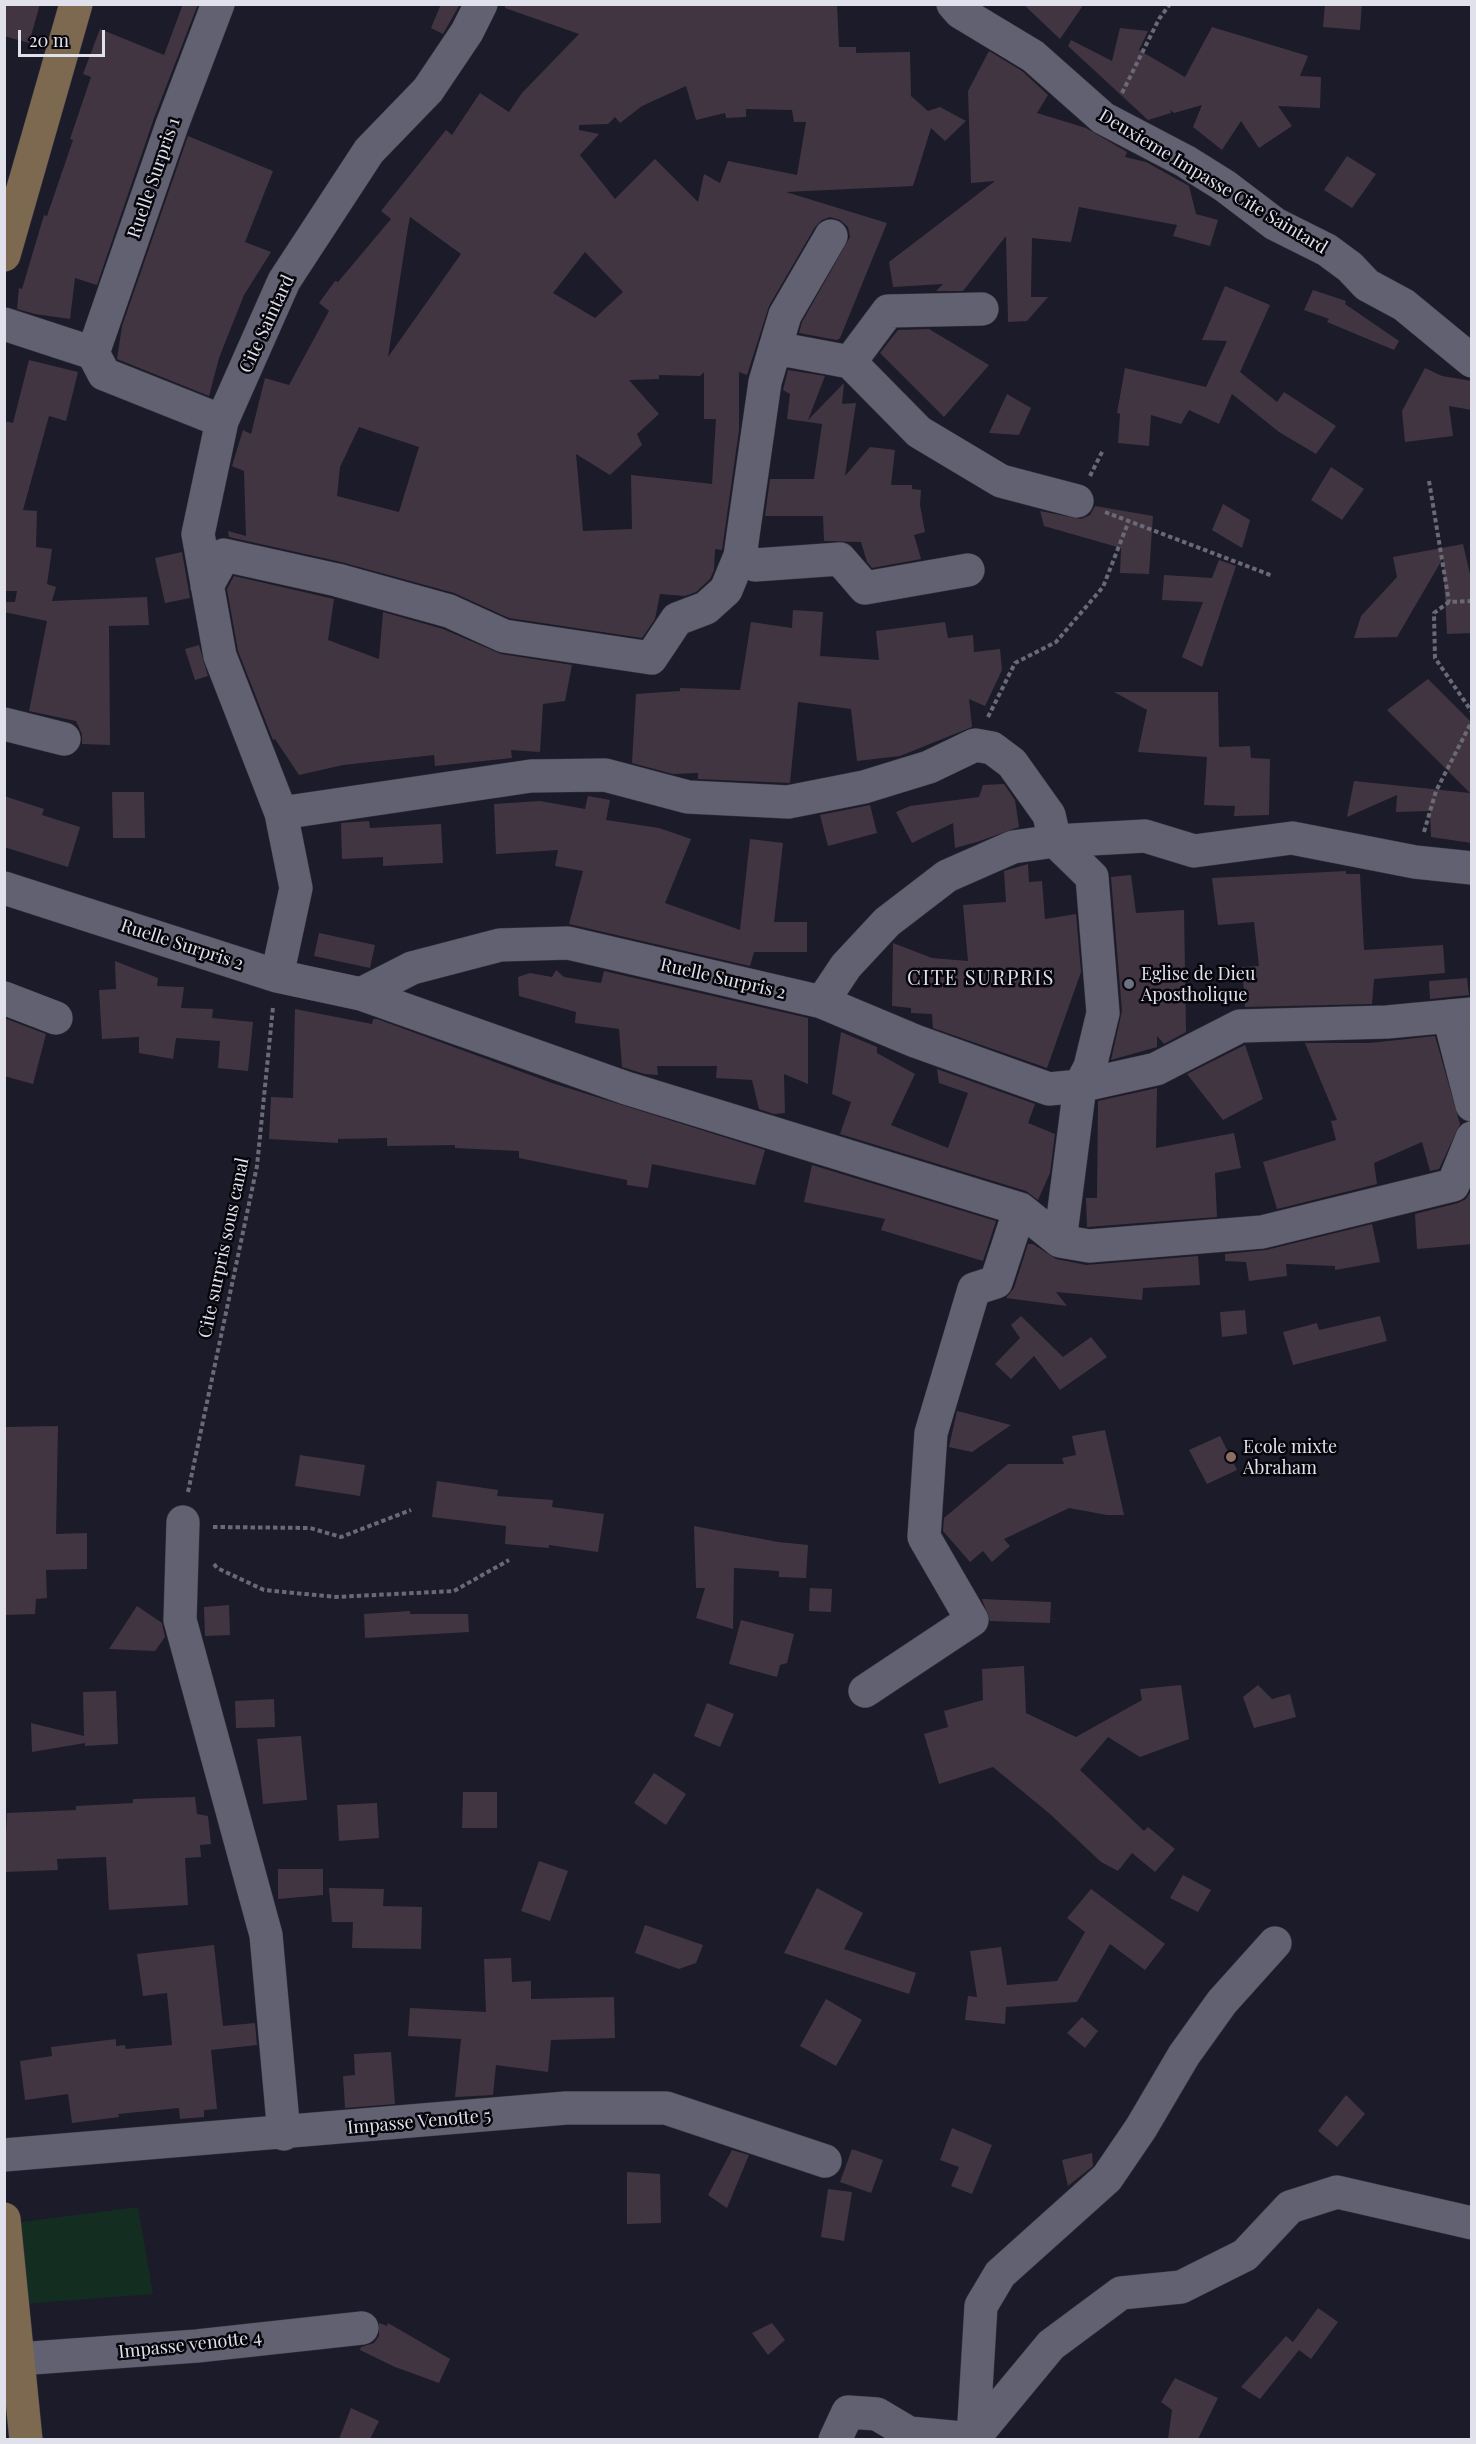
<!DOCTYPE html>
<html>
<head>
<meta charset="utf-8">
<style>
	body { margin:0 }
	#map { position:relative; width:1476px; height:2444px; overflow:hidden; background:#1c1b29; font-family:"Playfair Display",serif }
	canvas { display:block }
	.frame { position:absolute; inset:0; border:6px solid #e1e1eb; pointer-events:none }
	.scale { position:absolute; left:18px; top:30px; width:87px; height:27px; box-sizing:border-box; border:3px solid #e1e1eb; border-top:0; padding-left:8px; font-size:18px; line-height:21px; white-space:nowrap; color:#e1e1eb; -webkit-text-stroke:4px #07060c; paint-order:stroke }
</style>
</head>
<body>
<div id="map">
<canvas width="1476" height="2444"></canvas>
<div class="frame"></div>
<div class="scale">20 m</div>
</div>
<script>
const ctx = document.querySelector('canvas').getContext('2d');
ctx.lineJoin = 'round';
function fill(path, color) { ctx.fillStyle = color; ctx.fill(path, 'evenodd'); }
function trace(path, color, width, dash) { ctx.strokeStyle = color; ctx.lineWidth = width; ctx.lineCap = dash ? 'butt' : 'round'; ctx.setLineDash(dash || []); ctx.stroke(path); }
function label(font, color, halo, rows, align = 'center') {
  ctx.font = font + ' "Playfair Display",serif'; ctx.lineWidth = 5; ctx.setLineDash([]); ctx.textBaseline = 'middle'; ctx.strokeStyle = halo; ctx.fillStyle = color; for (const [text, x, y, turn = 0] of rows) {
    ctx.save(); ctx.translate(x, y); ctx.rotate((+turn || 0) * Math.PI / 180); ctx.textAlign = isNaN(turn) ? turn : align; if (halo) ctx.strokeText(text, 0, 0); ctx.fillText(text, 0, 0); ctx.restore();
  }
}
fill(new Path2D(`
	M 138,2207 L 153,2294 L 22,2304 L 7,2224 Z`), '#142d21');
fill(new Path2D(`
	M 4,4 L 40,4 L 29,43 L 4,36 Z
	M 183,4 L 198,4 L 154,118 L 97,285 L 75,278 L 70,319 L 35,314 L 17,309 L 19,288 L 22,289 L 44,215 L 47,216 L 73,140 L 70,139 L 91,77 L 83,74 L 100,29 L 164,55 Z
	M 441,4 L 460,4 L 443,34 L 431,28 Z
	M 505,4 L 837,4 L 839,47 L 856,47 L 856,53 L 910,52 L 911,96 L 928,111 L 940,107 L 966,121 L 945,141 L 931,128 L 913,186 L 786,192 L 887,223 L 840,338 L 837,340 L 799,333 L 802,322 L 850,237 L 848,227 L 840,220 L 830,217 L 822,220 L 815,227 L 769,306 L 747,375 L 739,372 L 739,430 L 722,550 L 715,549 L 714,570 L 710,579 L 696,592 L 685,596 L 660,594 L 655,619 L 642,638 L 509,618 L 454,593 L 341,562 L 229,537 L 228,531 L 246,536 L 244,471 L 232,466 L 243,430 L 251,434 L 265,378 L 289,385 L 329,311 L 319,303 L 335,281 L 338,282 L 391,219 L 381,211 L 446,130 L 452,135 L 480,93 L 509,112 L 522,93 L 579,34 L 505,8 ZM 686,86 L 696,120 L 725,113 L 726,118 L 746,117 L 746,109 L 792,110 L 794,122 L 806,122 L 797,175 L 728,161 L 720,183 L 704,174 L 698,202 L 655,159 L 615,199 L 580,155 L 599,134 L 579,130 L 579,125 L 608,124 L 615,117 L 620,123 L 642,106 ZM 410,217 L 461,254 L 388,357 L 407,233 ZM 585,252 L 623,292 L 595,318 L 553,293 ZM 704,372 L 704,419 L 716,419 L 712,484 L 631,475 L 632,529 L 583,531 L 576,454 L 610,475 L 642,445 L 637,434 L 659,414 L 629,380 L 659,379 L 659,375 L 700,376 ZM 359,427 L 419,447 L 399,512 L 337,496 L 340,467 Z
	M 1023,4 L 1084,4 L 1060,39 Z
	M 1325,4 L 1362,4 L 1360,30 L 1323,27 Z
	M 1212,27 L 1308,56 L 1300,76 L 1321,77 L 1320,108 L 1278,106 L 1292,126 L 1259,148 L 1241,121 L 1222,150 L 1193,127 L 1202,105 L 1174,113 L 1170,110 L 1171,113 L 1148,120 L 1068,46 L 1071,40 L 1112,61 L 1120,28 L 1148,31 L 1139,50 L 1185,77 Z
	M 989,51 L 1022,71 L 1048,95 L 1037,113 L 1086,128 L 1127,152 L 1125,157 L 1146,162 L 1189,186 L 1196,214 L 1218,220 L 1210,246 L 1173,236 L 1177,225 L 1079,207 L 1071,242 L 1032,238 L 1031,297 L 1048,297 L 1027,321 L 1008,322 L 1006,236 L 963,291 L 936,291 L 943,284 L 893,287 L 889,262 L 995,181 L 971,183 L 968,91 Z
	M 188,136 L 273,171 L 245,242 L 271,252 L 244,295 L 219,358 L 209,396 L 117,359 L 122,326 Z
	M 1347,156 L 1376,174 L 1352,208 L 1324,190 Z
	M 1225,286 L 1270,305 L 1240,372 L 1277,402 L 1284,392 L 1336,426 L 1316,454 L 1279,432 L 1232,394 L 1219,424 L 1189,410 L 1181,424 L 1151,415 L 1149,446 L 1118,443 L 1120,414 L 1117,413 L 1125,368 L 1206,387 L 1227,341 L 1202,340 Z
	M 1313,290 L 1346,301 L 1345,304 L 1399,341 L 1394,350 L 1327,322 L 1329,319 L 1304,310 Z
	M 929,329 L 989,365 L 944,417 L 880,353 L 898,330 Z
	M 29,360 L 78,372 L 66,421 L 49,416 L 23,510 L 37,511 L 36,547 L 52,549 L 47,584 L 56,587 L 52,601 L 147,597 L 149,625 L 109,626 L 110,745 L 82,744 L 82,734 L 76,721 L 29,711 L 47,621 L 4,612 L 4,602 L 15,602 L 17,591 L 4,591 L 4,421 L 13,423 Z
	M 1425,368 L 1442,376 L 1472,381 L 1472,410 L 1449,406 L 1453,436 L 1405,442 L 1402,411 Z
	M 788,370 L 825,376 L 808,420 L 844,383 L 842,404 L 856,403 L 845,476 L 870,447 L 895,450 L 891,485 L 912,485 L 912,489 L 921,490 L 920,505 L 925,532 L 914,535 L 921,559 L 872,568 L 867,562 L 861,542 L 824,541 L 823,516 L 765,516 L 770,479 L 814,479 L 822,424 L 787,419 L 790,394 L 783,390 Z
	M 1007,394 L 1031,408 L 1019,435 L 989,433 Z
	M 1331,467 L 1364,489 L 1342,520 L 1311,500 Z
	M 1223,504 L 1250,520 L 1242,548 L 1212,530 Z
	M 1095,506 L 1153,516 L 1149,574 L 1120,573 L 1121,548 L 1044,526 L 1040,511 L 1081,519 L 1090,515 Z
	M 1463,544 L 1472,583 L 1472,633 L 1447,634 L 1443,558 L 1397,637 L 1354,638 L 1361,616 L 1397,577 L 1393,557 Z
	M 182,552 L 190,598 L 165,603 L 155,558 Z
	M 1219,560 L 1236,566 L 1202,667 L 1182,657 L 1203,602 L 1162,600 L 1164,575 L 1212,578 Z
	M 234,576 L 334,599 L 328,640 L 379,659 L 383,612 L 443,629 L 501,654 L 572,665 L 565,701 L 543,704 L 540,752 L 511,750 L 512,758 L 435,766 L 434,755 L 343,765 L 299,775 L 275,739 L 273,740 L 238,651 L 227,589 Z
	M 793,610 L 823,612 L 820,656 L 879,660 L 876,631 L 945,622 L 948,638 L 973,635 L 974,652 L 1000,649 L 1002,670 L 985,706 L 969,699 L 972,727 L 900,756 L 857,761 L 851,709 L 798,702 L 790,783 L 698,779 L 698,773 L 673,774 L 632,763 L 636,694 L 680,691 L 680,688 L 740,690 L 751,622 L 792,628 Z
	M 199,645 L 208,676 L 195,680 L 185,649 Z
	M 1428,679 L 1472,723 L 1472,843 L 1431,837 L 1430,811 L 1396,812 L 1397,795 L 1347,817 L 1354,781 L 1470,793 L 1387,710 Z
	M 1114,692 L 1218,692 L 1219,747 L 1250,746 L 1251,758 L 1270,759 L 1269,815 L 1234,816 L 1235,806 L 1204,805 L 1207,757 L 1138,752 L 1147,710 Z
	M 1004,784 L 1015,800 L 1019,827 L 977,842 L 955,848 L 953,823 L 912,843 L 896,812 L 910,806 L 979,797 L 983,785 Z
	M 112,792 L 144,792 L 145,838 L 113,838 Z
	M 4,796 L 44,809 L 42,815 L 80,827 L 68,867 L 4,847 Z
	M 588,796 L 610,800 L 606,820 L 659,828 L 691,839 L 665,903 L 740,930 L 750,839 L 783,843 L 774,922 L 807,922 L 807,952 L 754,952 L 750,966 L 569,924 L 583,871 L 555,866 L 558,850 L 496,854 L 494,804 L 540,801 L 585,809 Z
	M 870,805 L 877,833 L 828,846 L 820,815 Z
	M 369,821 L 370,828 L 441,824 L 443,863 L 383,866 L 383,857 L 342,859 L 341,823 Z
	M 1028,864 L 1029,882 L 1042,881 L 1045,919 L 1076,914 L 1081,972 L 1047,1068 L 933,1028 L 932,1014 L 911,1013 L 911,1008 L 892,1006 L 893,943 L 932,958 L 968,961 L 963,905 L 1006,902 L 1004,871 Z
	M 1346,871 L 1346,874 L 1360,874 L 1364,950 L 1443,945 L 1445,973 L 1374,979 L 1372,1004 L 1245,1007 L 1242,967 L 1259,966 L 1254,922 L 1218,925 L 1212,878 Z
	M 1131,875 L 1136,913 L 1184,910 L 1186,1032 L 1164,1044 L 1157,1036 L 1157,1047 L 1111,1060 L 1122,1011 L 1111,877 Z
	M 319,933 L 375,945 L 370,968 L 314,956 Z
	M 115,961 L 158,978 L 157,986 L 184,987 L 181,1008 L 213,1009 L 212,1018 L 253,1022 L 248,1071 L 218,1068 L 220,1041 L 176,1038 L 173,1059 L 139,1053 L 139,1037 L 102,1039 L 99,990 L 116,989 Z
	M 556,970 L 564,977 L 601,983 L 604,971 L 808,1018 L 808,1084 L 784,1074 L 785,1113 L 774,1114 L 759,1109 L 752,1080 L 716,1078 L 717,1066 L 657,1066 L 658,1075 L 645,1074 L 622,1067 L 619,1029 L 575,1023 L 576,1012 L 519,996 L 518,977 L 530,973 L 552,977 Z
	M 1467,978 L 1469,995 L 1430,999 L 1429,981 Z
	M 295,1009 L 372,1024 L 373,1019 L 377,1019 L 552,1083 L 765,1150 L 755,1185 L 652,1164 L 648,1188 L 627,1185 L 627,1180 L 519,1158 L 519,1151 L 455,1148 L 455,1145 L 387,1146 L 387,1138 L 338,1139 L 338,1143 L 269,1139 L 271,1097 L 293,1098 Z
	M 4,1018 L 46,1034 L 33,1084 L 4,1076 Z
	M 841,1032 L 877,1047 L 877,1053 L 915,1074 L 891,1125 L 948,1148 L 968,1093 L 939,1083 L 937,1069 L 1035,1104 L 1028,1123 L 1055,1134 L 1050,1173 L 1038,1200 L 1026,1191 L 840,1134 L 851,1102 L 832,1094 Z
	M 1435,1036 L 1460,1124 L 1439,1169 L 1430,1171 L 1422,1142 L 1374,1163 L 1377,1184 L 1277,1209 L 1263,1162 L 1336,1140 L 1331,1121 L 1337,1120 L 1305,1043 L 1369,1043 Z
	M 1245,1045 L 1263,1099 L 1223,1120 L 1187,1074 Z
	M 1157,1088 L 1156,1148 L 1234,1133 L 1241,1168 L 1215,1173 L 1217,1217 L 1087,1227 L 1086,1198 L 1097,1198 L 1098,1101 Z
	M 812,1165 L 996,1221 L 983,1261 L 881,1230 L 885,1219 L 804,1202 Z
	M 1472,1189 L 1472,1244 L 1417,1249 L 1415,1214 L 1458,1203 L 1466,1199 Z
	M 1372,1224 L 1380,1262 L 1335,1270 L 1335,1266 L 1286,1264 L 1287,1276 L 1249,1281 L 1246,1262 L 1225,1261 L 1225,1254 L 1266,1250 Z
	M 1028,1244 L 1033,1244 L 1056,1259 L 1086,1265 L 1198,1256 L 1200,1285 L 1143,1288 L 1142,1300 L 1056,1292 L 1067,1306 L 1006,1298 L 1014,1288 Z
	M 1245,1310 L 1247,1334 L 1222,1337 L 1220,1312 Z
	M 1021,1316 L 1063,1357 L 1091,1337 L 1107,1357 L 1060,1390 L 1034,1356 L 1011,1379 L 995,1364 L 1020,1338 L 1011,1325 Z
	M 1380,1316 L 1387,1341 L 1293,1365 L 1283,1332 L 1317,1323 L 1319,1330 Z
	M 957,1411 L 965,1413 L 1011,1425 L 972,1452 L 949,1447 Z
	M 58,1426 L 56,1534 L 87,1533 L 87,1569 L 46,1570 L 47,1598 L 36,1599 L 35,1614 L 4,1615 L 4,1427 Z
	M 1105,1430 L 1124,1515 L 1107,1515 L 1069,1508 L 1004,1539 L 1010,1546 L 992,1562 L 983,1551 L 970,1562 L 943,1531 L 944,1518 L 1008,1464 L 1064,1464 L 1062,1458 L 1076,1455 L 1072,1436 Z
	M 1220,1436 L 1237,1470 L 1207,1484 L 1189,1450 Z
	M 300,1455 L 365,1465 L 360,1496 L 295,1486 Z
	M 437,1481 L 498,1490 L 497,1496 L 553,1500 L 552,1507 L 604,1514 L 598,1552 L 549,1545 L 549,1548 L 505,1544 L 506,1526 L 432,1517 Z
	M 694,1526 L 778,1542 L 808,1545 L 806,1578 L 779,1577 L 779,1571 L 734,1568 L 733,1629 L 696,1618 L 705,1588 L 696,1588 Z
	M 810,1588 L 832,1589 L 831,1612 L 809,1611 Z
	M 982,1599 L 1051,1602 L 1050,1623 L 990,1621 Z
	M 229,1605 L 230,1635 L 205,1636 L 204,1607 Z
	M 137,1606 L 162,1623 L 165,1637 L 155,1651 L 109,1649 Z
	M 410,1611 L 410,1614 L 468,1614 L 469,1632 L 365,1638 L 364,1614 Z
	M 741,1620 L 794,1634 L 787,1663 L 780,1665 L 777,1677 L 729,1664 Z
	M 1024,1666 L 1026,1713 L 1076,1737 L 1142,1700 L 1140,1689 L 1181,1685 L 1189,1739 L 1140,1757 L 1108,1737 L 1080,1770 L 1144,1831 L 1148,1827 L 1175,1849 L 1155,1872 L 1132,1853 L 1118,1871 L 1101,1862 L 1050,1814 L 993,1767 L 939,1784 L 924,1734 L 948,1727 L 944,1711 L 983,1700 L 982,1669 Z
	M 1258,1685 L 1272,1699 L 1290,1694 L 1296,1717 L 1254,1728 L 1243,1697 Z
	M 116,1691 L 118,1744 L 85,1746 L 85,1743 L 32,1752 L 31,1723 L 84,1736 L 83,1692 Z
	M 274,1699 L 275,1727 L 236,1728 L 235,1701 Z
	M 707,1703 L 734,1714 L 720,1747 L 694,1736 Z
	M 301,1736 L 307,1800 L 263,1804 L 257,1739 Z
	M 654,1773 L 686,1794 L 666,1825 L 634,1803 Z
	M 463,1792 L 497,1792 L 497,1828 L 462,1828 Z
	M 195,1797 L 197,1814 L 208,1816 L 211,1844 L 200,1845 L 201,1857 L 185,1858 L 188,1905 L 109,1910 L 106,1857 L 57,1859 L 58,1870 L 4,1872 L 7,1813 L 76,1810 L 76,1806 L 133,1803 L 133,1799 Z
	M 377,1803 L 379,1838 L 339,1841 L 337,1805 Z
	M 539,1861 L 568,1871 L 550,1921 L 521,1911 Z
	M 278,1869 L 323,1869 L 323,1895 L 278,1899 Z
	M 1183,1875 L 1211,1890 L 1198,1912 L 1170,1898 Z
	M 329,1888 L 384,1889 L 383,1906 L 422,1907 L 421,1949 L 352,1948 L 353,1922 L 332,1922 Z
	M 817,1888 L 863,1913 L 844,1949 L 916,1973 L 909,1994 L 784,1953 Z
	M 1091,1889 L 1165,1944 L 1145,1970 L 1110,1944 L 1077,2002 L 1006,2007 L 1005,2024 L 965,2020 L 968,1996 L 977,1997 L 970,1951 L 1001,1947 L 1007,1985 L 1057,1981 L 1085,1932 L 1067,1918 Z
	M 645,1925 L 703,1945 L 696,1963 L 679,1969 L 635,1953 Z
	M 214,1945 L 223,2026 L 255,2023 L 257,2045 L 211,2050 L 217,2109 L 204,2110 L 204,2117 L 180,2119 L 179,2108 L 118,2114 L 119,2117 L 72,2123 L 68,2094 L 25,2100 L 20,2061 L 52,2056 L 51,2047 L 116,2039 L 116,2046 L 125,2045 L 126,2049 L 172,2045 L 167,1993 L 143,1996 L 137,1954 Z
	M 511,1958 L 512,1982 L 531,1981 L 531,1999 L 614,1997 L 615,2038 L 551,2040 L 548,2072 L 496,2065 L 493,2095 L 455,2097 L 461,2039 L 408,2036 L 410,2008 L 486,2012 L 484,1959 Z
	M 826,1999 L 862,2020 L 836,2066 L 800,2046 Z
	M 1082,2017 L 1098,2031 L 1085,2048 L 1067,2033 Z
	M 391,2052 L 395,2104 L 345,2108 L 343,2076 L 355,2075 L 354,2054 Z
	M 1346,2095 L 1365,2114 L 1337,2147 L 1318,2131 Z
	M 952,2128 L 992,2145 L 972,2194 L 951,2186 L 959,2167 L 940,2160 Z
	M 852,2149 L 883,2160 L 871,2193 L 840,2182 Z
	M 732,2150 L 749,2155 L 727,2208 L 708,2195 Z
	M 1092,2153 L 1093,2166 L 1068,2186 L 1062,2160 Z
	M 627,2172 L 660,2174 L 661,2223 L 627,2224 Z
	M 828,2189 L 852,2192 L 844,2241 L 821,2237 Z
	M 1318,2308 L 1338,2322 L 1311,2359 L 1299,2350 L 1260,2399 L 1241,2387 L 1286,2336 L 1293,2342 Z
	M 379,2323 L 387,2326 L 388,2323 L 450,2359 L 439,2383 L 395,2367 L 360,2350 L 361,2347 L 374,2343 L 379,2336 Z
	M 772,2323 L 785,2340 L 768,2355 L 752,2333 Z
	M 1175,2378 L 1218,2398 L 1198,2439 L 1168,2439 L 1172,2410 L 1161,2402 Z
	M 351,2408 L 379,2421 L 370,2439 L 339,2439 Z`), '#423542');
const street = new Path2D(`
	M 953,4 L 960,12 L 1033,56 L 1103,118 L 1185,161 L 1225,186 L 1275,224 L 1327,250 L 1350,267 L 1367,285 L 1404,305 L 1472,361
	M 4,324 L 93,353 L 104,374 L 222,421 L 284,281 L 369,151 L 428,90 L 467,32 L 481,4
	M 775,348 L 850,362 L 919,432 L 1001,481 L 1077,501
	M 93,353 L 172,125 L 218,4
	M 850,362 L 888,311 L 982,309
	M 222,421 L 198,534 L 220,656 L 281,813 L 296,888 L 277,976
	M 740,556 L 755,565 L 840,559 L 865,588 L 968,570
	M 207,586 L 224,555 L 337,580 L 449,611 L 504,636 L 651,658 L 677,619 L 706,608 L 726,590 L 740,556 L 765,382 L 785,315 L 831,236
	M 4,724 L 64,739
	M 281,813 L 531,776 L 605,775 L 688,797 L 788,802 L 864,787 L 929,767 L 975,745 L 992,748 L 1012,763 L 1049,815 L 1055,841 L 1092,877 L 1103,1013 L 1090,1067 L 1080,1086 L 1060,1241
	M 4,888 L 277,976 L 361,994 L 626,1088 L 1020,1209 L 1060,1241 L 1089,1246 L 1262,1232 L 1453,1185 L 1472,1138
	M 361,994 L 412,968 L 500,945 L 568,943 L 822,1002 L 915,1041 L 1049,1089 L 1080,1086 L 1156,1069 L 1240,1026 L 1387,1022 L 1472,1014
	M 4,998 L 56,1018
	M 822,1002 L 846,966 L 887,922 L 947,876 L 1013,847 L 1055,841 L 1145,836 L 1194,851 L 1292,838 L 1415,862 L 1472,868
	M 1449,1016 L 1472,1105
	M 183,1522 L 180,1620 L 266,1935 L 284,2134
	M 865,1691 L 972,1620 L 924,1537 L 931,1433 L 974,1289 L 996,1282 L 1020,1209
	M 4,2155 L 566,2108 L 666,2108 L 825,2161
	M 18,2359 L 197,2346 L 362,2328
	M 973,2439 L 981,2306 L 1000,2274 L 1107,2178 L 1141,2128 L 1184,2055 L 1222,2002 L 1275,1943
	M 835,2440 L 848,2412 L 877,2414 L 909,2433 L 973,2439 L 1051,2345 L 1121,2293 L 1181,2287 L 1245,2255 L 1290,2207 L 1337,2192 L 1472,2223`);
const secondary = new Path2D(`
	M 4,255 L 76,4
	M 4,2219 L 26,2440`);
trace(street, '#373641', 34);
trace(secondary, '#373641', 34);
trace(new Path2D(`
	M 1122,93 L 1159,19 L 1170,4
	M 1090,476 L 1103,450
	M 1429,481 L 1449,602
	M 1105,512 L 1273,576
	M 1472,601 L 1449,602 L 1434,613 L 1435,658 L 1472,712
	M 988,717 L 1015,663 L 1056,642 L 1103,587 L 1128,523
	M 1424,832 L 1436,791 L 1472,721
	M 188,1492 L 257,1166 L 273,1007
	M 213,1527 L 310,1528 L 341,1537 L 411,1510
	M 214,1564 L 217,1568 L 264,1590 L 336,1597 L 454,1591 L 509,1560`), '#6a6976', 4, [4.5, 3]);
trace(street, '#616172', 33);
trace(secondary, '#7d6850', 33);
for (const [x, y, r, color] of [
	[1129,984,6,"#6b7280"],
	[1231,1457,6,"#8d6e63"]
]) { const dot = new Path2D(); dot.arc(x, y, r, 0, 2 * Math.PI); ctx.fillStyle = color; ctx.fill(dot); trace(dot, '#07060c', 2); }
label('18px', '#e1e1eb', '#07060c', [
	["Ruelle Surpris 1",154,178,-71],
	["Deuxieme Impasse Cite Saintard",1213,182,31],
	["Cite Saintard",267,324,-65],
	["Ruelle Surpris 2",182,945,18],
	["Ruelle Surpris 2",723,979,13],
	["Cite surpris sous canal",224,1248,-78],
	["Impasse Venotte 5",419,2122,-5],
	["Impasse venotte 4",190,2345,-6]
]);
label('18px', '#e1e1eb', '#07060c', [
	["Eglise de Dieu",1141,974],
	["Apostholique",1141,995],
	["Ecole mixte",1243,1447],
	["Abraham",1243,1468]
], 'left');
ctx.letterSpacing = '1.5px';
label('20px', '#e1e1eb', '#07060c', [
	["CITE SURPRIS",981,979]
]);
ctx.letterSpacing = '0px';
</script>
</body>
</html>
